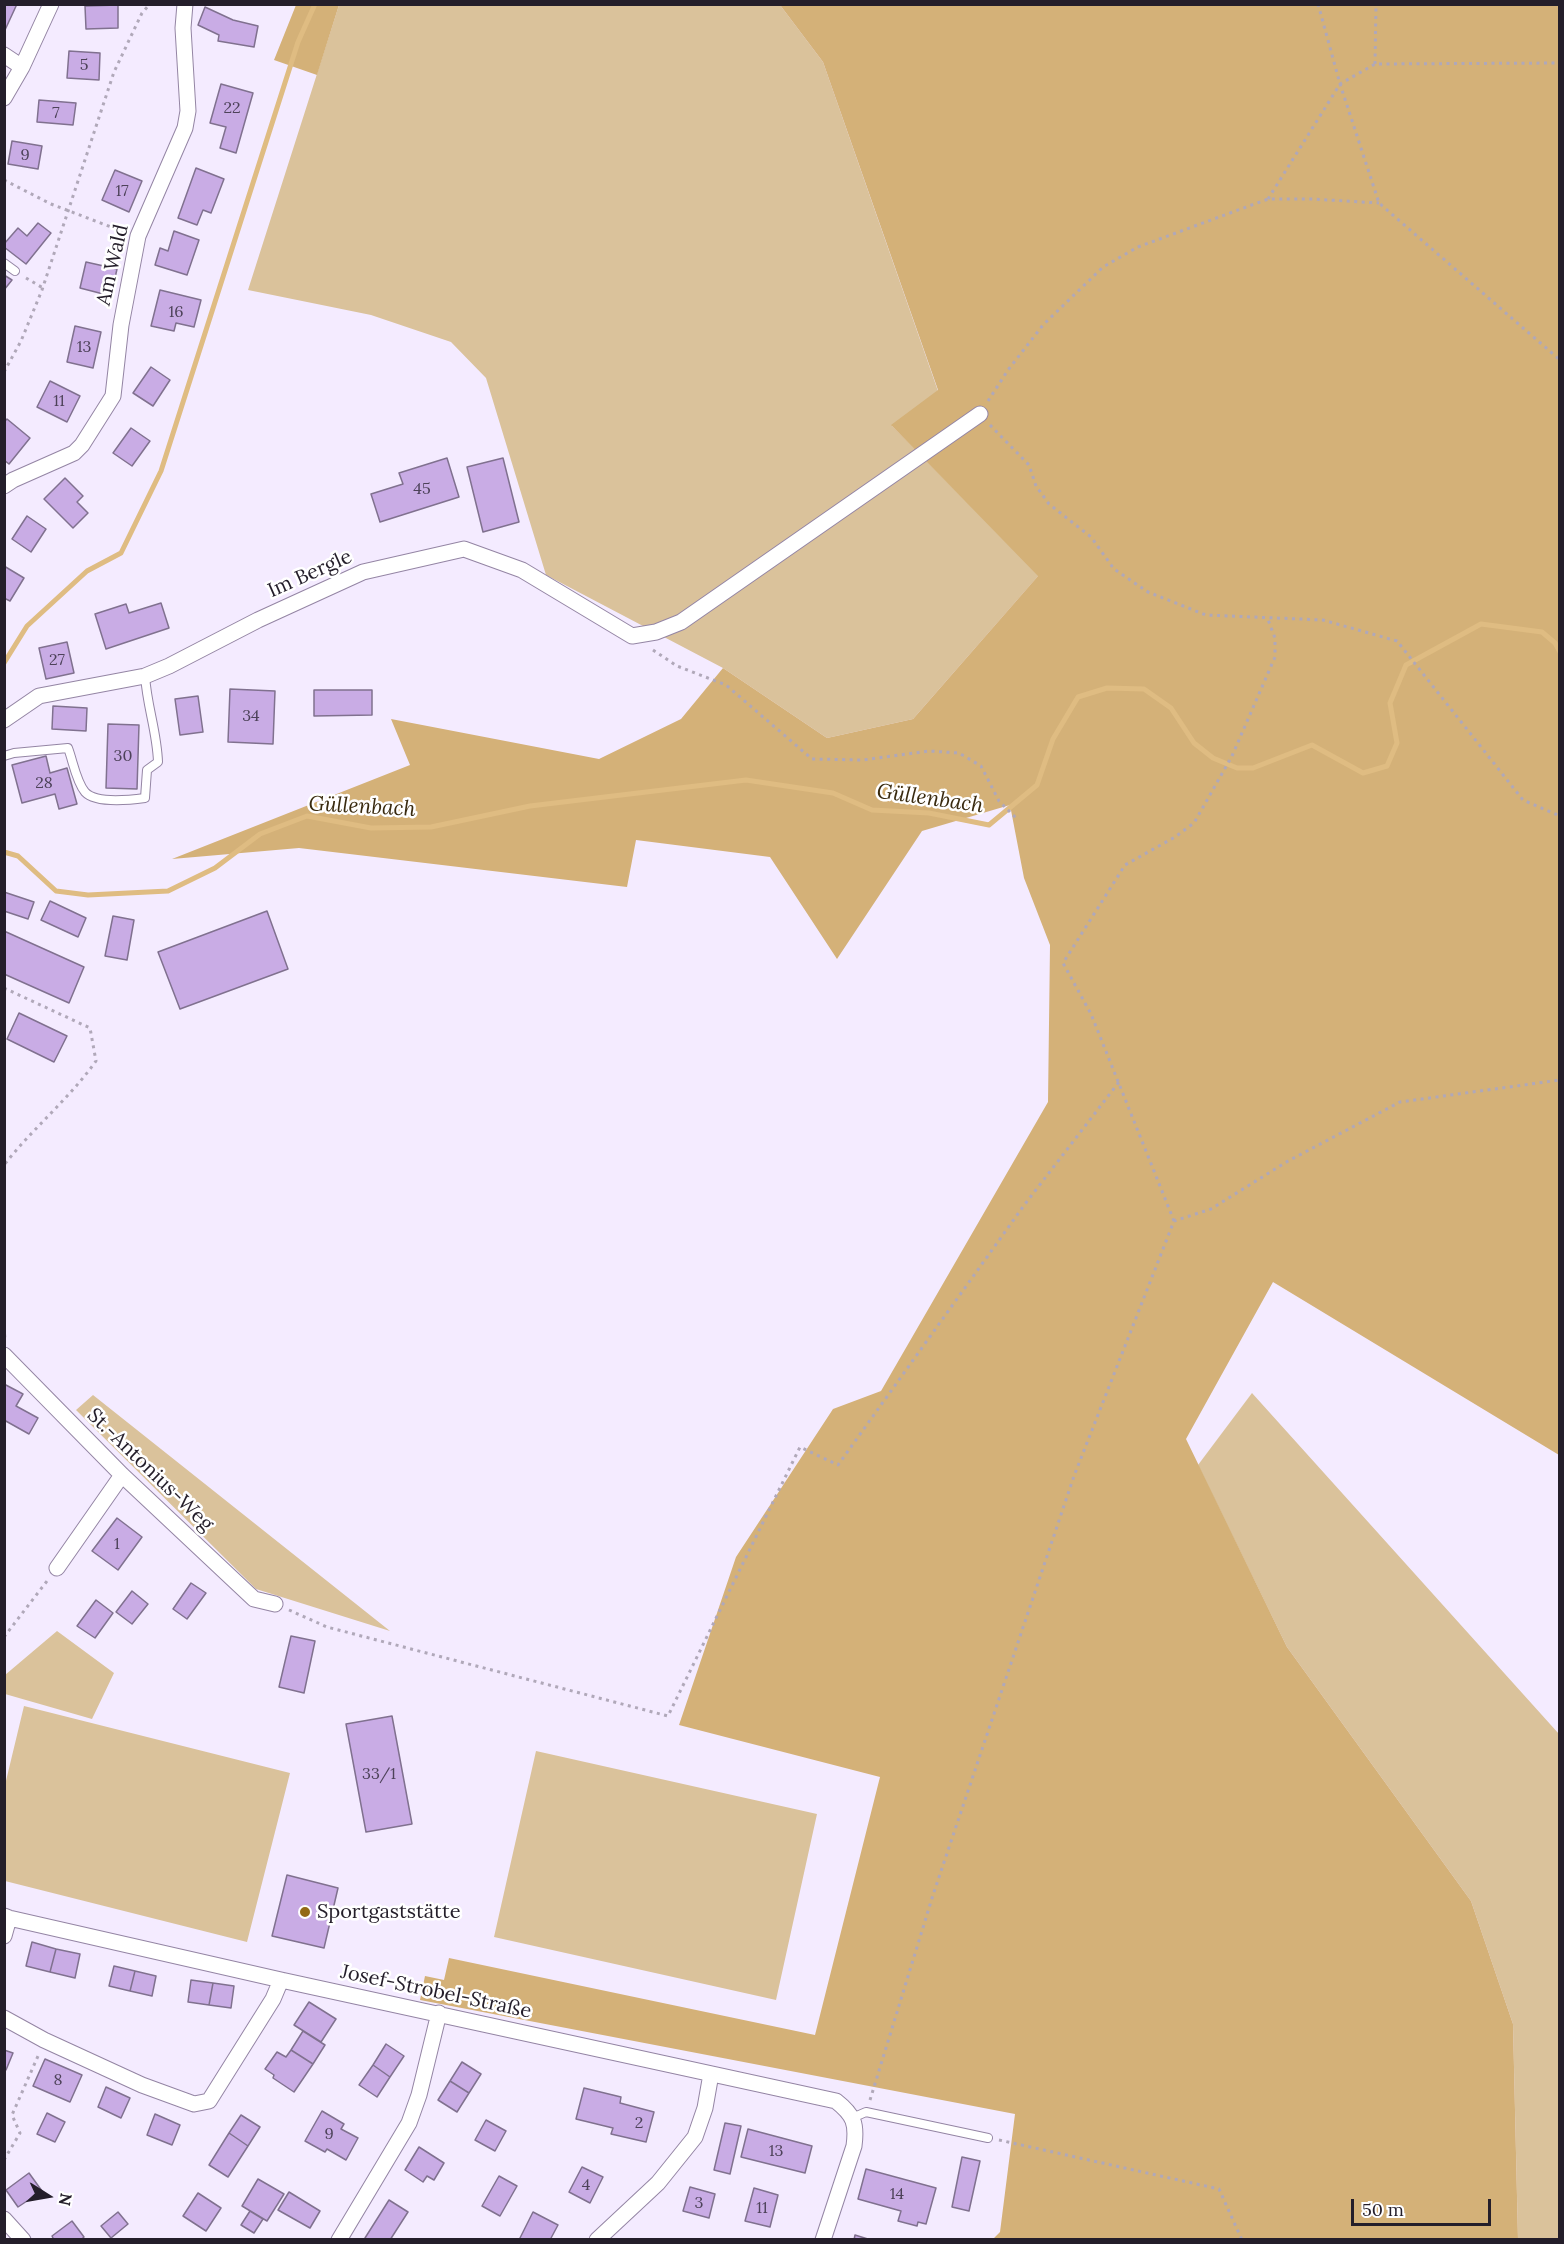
<!DOCTYPE html>
<html>
<head>
<meta charset="utf-8">
<style>
	body { margin:0 }
	#map { position:relative; width:1564px; height:2244px; overflow:hidden; background:#f4ebff; font-family:Lora,serif }
	canvas { display:block }
	.frame { position:absolute; inset:0; border:6px solid #241e2a; pointer-events:none }
	.north { position:absolute; left:18px; top:2166px; width:60px; height:60px; -webkit-text-stroke:4px #fff; paint-order:stroke; rotate:101deg; font-size:16px; font-weight:700; line-height:24px; text-align:center; color:#241e2a }
	.north::after { content:''; display:block; margin:auto; width:21px; height:27px; background:#241e2a; clip-path:polygon(50% 0,100% 100%,50% 72%,0 100%) }
	.scale { position:absolute; left:1351px; top:2199px; width:140px; height:27px; box-sizing:border-box; border:3px solid #241e2a; border-top:0; padding-left:8px; font-size:18px; line-height:21px; white-space:nowrap; color:#241e2a; -webkit-text-stroke:4px #fff; paint-order:stroke }
</style>
</head>
<body>
<div id="map">
<canvas width="1564" height="2244"></canvas>
<div class="frame"></div>
<div class="north">N</div>
<div class="scale">50 m</div>
</div>
<script>
const ctx = document.querySelector('canvas').getContext('2d');
ctx.lineJoin = 'round';
function fill(path, color) { ctx.fillStyle = color; ctx.fill(path, 'evenodd'); }
function trace(path, color, width, dash) { ctx.strokeStyle = color; ctx.lineWidth = width; ctx.lineCap = dash ? 'butt' : 'round'; ctx.setLineDash(dash || []); ctx.stroke(path); }
function label(font, color, halo, rows, align = 'center') {
  ctx.font = font + ' Lora,serif'; ctx.lineWidth = 5; ctx.setLineDash([]); ctx.textBaseline = 'middle'; ctx.strokeStyle = halo; ctx.fillStyle = color; for (const [text, x, y, turn = 0] of rows) {
    ctx.save(); ctx.translate(x, y); ctx.rotate((+turn || 0) * Math.PI / 180); ctx.textAlign = isNaN(turn) ? turn : align; if (halo) ctx.strokeText(text, 0, 0); ctx.fillText(text, 0, 0); ctx.restore();
  }
}
fill(new Path2D(`
	M 339,5 L 780,5 L 823,62 L 938,391 L 892,426 L 1039,575 L 913,719 L 827,738 L 723,668 L 546,575 L 486,378 L 451,342 L 371,315 L 248,290 Z
	M 1252,1393 L 1559,1734 L 1559,2239 L 1518,2239 L 1513,2024 L 1471,1901 L 1287,1647 L 1198,1465 Z
	M 93,1395 L 390,1631 L 256,1589 L 76,1410 Z
	M 57,1631 L 114,1673 L 92,1719 L 5,1694 L 5,1675 Z
	M 24,1706 L 290,1773 L 247,1942 L 5,1881 L 5,1785 Z
	M 536,1751 L 817,1814 L 776,2000 L 494,1937 Z`), '#dac29b');
fill(new Path2D(`
	M 296,5 L 339,5 L 317,75 L 274,60 Z
	M 780,5 L 1559,5 L 1559,1455 L 1273,1282 L 1186,1439 L 1287,1647 L 1471,1901 L 1513,2024 L 1518,2239 L 993,2239 L 1000,2232 L 1015,2114 L 420,2000 L 425,1976 L 444,1980 L 449,1958 L 815,2035 L 880,1777 L 679,1725 L 736,1557 L 833,1409 L 881,1391 L 1048,1102 L 1050,945 L 1024,878 L 1010,805 L 922,831 L 837,959 L 770,857 L 636,840 L 627,887 L 299,848 L 172,859 L 410,765 L 391,719 L 599,759 L 681,719 L 723,668 L 827,738 L 913,719 L 1038,576 L 891,425 L 938,390 L 823,62 Z`), '#d4b178');
trace(new Path2D(`
	M 4,663 L 27,626 L 87,571 L 121,553 L 161,471 L 298,42 L 315,4
	M 4,852 L 18,856 L 56,891 L 88,895 L 168,891 L 215,868 L 260,834 L 307,816 L 371,828 L 431,827 L 530,806 L 746,780 L 833,793 L 872,810 L 929,813 L 989,825 L 1037,785 L 1053,739 L 1078,697 L 1107,688 L 1144,689 L 1171,708 L 1194,743 L 1213,758 L 1237,768 L 1253,768 L 1312,745 L 1363,773 L 1387,766 L 1397,743 L 1390,703 L 1406,665 L 1481,624 L 1542,632 L 1555,643 L 1560,652`), '#dfbc82', 5);
const building = new Path2D(`
	M 4,4 L 17,4 L 5,30 L 4,30 Z
	M 118,5 L 118,28 L 86,29 L 85,6 Z
	M 205,7 L 233,20 L 258,26 L 254,47 L 218,41 L 219,35 L 198,25 Z
	M 69,51 L 100,53 L 99,80 L 67,78 Z
	M 221,84 L 253,93 L 236,153 L 220,148 L 226,127 L 210,123 Z
	M 39,100 L 76,103 L 73,125 L 37,122 Z
	M 12,141 L 42,146 L 38,169 L 8,164 Z
	M 196,168 L 224,179 L 211,213 L 203,210 L 197,225 L 178,218 Z
	M 115,170 L 142,181 L 129,212 L 102,200 Z
	M 38,223 L 51,233 L 26,264 L 4,247 L 4,244 L 18,228 L 27,236 Z
	M 174,231 L 199,240 L 187,275 L 155,265 L 160,248 L 168,251 Z
	M 86,262 L 117,269 L 111,296 L 80,288 Z
	M 4,275 L 12,280 L 4,290 Z
	M 160,290 L 201,300 L 194,327 L 176,323 L 174,331 L 151,326 Z
	M 75,326 L 101,332 L 93,368 L 67,362 Z
	M 151,367 L 170,380 L 153,406 L 133,393 Z
	M 50,381 L 80,396 L 67,422 L 37,407 Z
	M 7,419 L 30,438 L 9,464 L 4,460 L 4,422 Z
	M 131,428 L 150,441 L 132,466 L 113,453 Z
	M 447,458 L 459,497 L 380,522 L 371,494 L 403,484 L 399,473 Z
	M 503,458 L 519,522 L 483,532 L 467,467 Z
	M 65,478 L 83,496 L 77,502 L 88,513 L 73,528 L 44,499 Z
	M 27,516 L 46,529 L 31,552 L 12,539 Z
	M 4,566 L 24,578 L 10,601 L 4,598 Z
	M 161,603 L 169,628 L 106,649 L 95,614 L 126,604 L 129,613 Z
	M 67,642 L 74,673 L 46,679 L 39,648 Z
	M 230,689 L 275,691 L 273,744 L 228,742 Z
	M 314,690 L 372,690 L 372,715 L 314,716 Z
	M 198,696 L 203,732 L 180,735 L 175,699 Z
	M 53,706 L 87,708 L 86,731 L 52,729 Z
	M 108,724 L 139,725 L 137,789 L 106,788 Z
	M 46,756 L 50,773 L 67,768 L 77,804 L 59,809 L 55,794 L 22,803 L 12,765 Z
	M 4,892 L 34,902 L 28,919 L 4,911 Z
	M 50,901 L 86,918 L 78,937 L 41,920 Z
	M 267,911 L 288,969 L 180,1009 L 158,952 Z
	M 113,916 L 134,920 L 127,960 L 105,956 Z
	M 4,931 L 84,967 L 69,1003 L 4,974 Z
	M 19,1013 L 67,1036 L 54,1062 L 7,1039 Z
	M 4,1384 L 23,1394 L 16,1406 L 38,1418 L 29,1434 L 4,1420 Z
	M 117,1518 L 142,1537 L 118,1570 L 92,1551 Z
	M 191,1583 L 206,1593 L 187,1619 L 173,1609 Z
	M 132,1591 L 148,1604 L 132,1624 L 116,1612 Z
	M 96,1600 L 113,1613 L 95,1638 L 77,1626 Z
	M 291,1636 L 315,1641 L 304,1693 L 279,1687 Z
	M 392,1716 L 412,1824 L 366,1832 L 346,1724 Z
	M 287,1875 L 338,1888 L 324,1948 L 272,1936 Z
	M 32,1942 L 56,1949 L 50,1972 L 26,1966 Z
	M 56,1949 L 80,1954 L 75,1978 L 50,1972 Z
	M 114,1966 L 135,1971 L 130,1991 L 109,1986 Z
	M 135,1971 L 156,1976 L 152,1996 L 130,1991 Z
	M 191,1980 L 213,1983 L 209,2005 L 188,2002 Z
	M 213,1983 L 234,1986 L 231,2008 L 209,2005 Z
	M 309,2002 L 336,2019 L 321,2042 L 294,2025 Z
	M 303,2031 L 325,2045 L 313,2064 L 291,2050 Z
	M 386,2044 L 404,2056 L 390,2077 L 373,2065 Z
	M 4,2050 L 13,2053 L 6,2070 L 4,2069 Z
	M 291,2050 L 313,2064 L 294,2092 L 273,2078 L 274,2075 L 265,2069 L 277,2052 L 286,2057 Z
	M 45,2059 L 82,2075 L 70,2102 L 33,2086 Z
	M 462,2062 L 481,2074 L 469,2093 L 450,2081 Z
	M 373,2065 L 390,2077 L 377,2097 L 359,2085 Z
	M 450,2081 L 469,2093 L 457,2112 L 438,2100 Z
	M 106,2087 L 130,2098 L 121,2118 L 98,2107 Z
	M 584,2088 L 621,2097 L 620,2103 L 654,2112 L 646,2142 L 611,2134 L 613,2128 L 576,2119 Z
	M 322,2111 L 344,2124 L 341,2129 L 358,2138 L 346,2160 L 327,2149 L 325,2152 L 305,2141 Z
	M 47,2113 L 65,2122 L 55,2142 L 37,2134 Z
	M 155,2114 L 180,2125 L 172,2145 L 147,2135 Z
	M 241,2115 L 260,2127 L 248,2146 L 229,2133 Z
	M 486,2120 L 506,2131 L 495,2151 L 475,2140 Z
	M 725,2123 L 741,2126 L 730,2174 L 714,2170 Z
	M 748,2129 L 812,2146 L 805,2173 L 741,2157 Z
	M 229,2133 L 248,2146 L 228,2177 L 209,2165 Z
	M 419,2147 L 444,2163 L 434,2180 L 427,2176 L 423,2182 L 405,2170 Z
	M 962,2157 L 980,2161 L 969,2211 L 952,2207 Z
	M 582,2167 L 603,2177 L 590,2203 L 569,2192 Z
	M 866,2169 L 936,2188 L 926,2224 L 918,2222 L 917,2226 L 898,2221 L 901,2211 L 858,2199 Z
	M 29,2173 L 42,2191 L 18,2207 L 6,2190 Z
	M 499,2176 L 517,2186 L 500,2216 L 482,2206 Z
	M 258,2179 L 284,2194 L 267,2221 L 242,2206 Z
	M 690,2187 L 715,2194 L 709,2218 L 683,2211 Z
	M 754,2188 L 778,2195 L 770,2227 L 745,2221 Z
	M 289,2192 L 320,2211 L 310,2228 L 278,2210 Z
	M 198,2193 L 221,2208 L 206,2231 L 183,2216 Z
	M 389,2200 L 408,2212 L 390,2240 L 367,2240 L 365,2238 Z
	M 250,2211 L 263,2219 L 254,2233 L 241,2225 Z
	M 118,2212 L 128,2224 L 111,2238 L 101,2226 Z
	M 533,2212 L 558,2225 L 550,2240 L 519,2240 Z
	M 72,2221 L 84,2237 L 81,2240 L 54,2240 L 52,2236 Z
	M 855,2235 L 871,2240 L 854,2240 Z`);
fill(building, '#c9ace5');
trace(building, '#80718f', 1.5);
const lane = new Path2D(`
	M 4,263 L 15,271
	M 4,756 L 14,753 L 68,748 C 73,761 76,781 85,792 C 96,804 130,800 145,798 L 147,770 L 158,762 C 157,732 147,706 145,676
	M 852,2118 L 866,2112 L 988,2138`);
const street = new Path2D(`
	M 4,55 L 22,67
	M 4,98 L 22,67 L 51,4
	M 4,486 L 13,480 L 74,453 L 82,445 L 113,396 L 121,325 L 138,236 L 185,128 L 188,111 L 183,28 L 185,4
	M 4,720 L 39,696 L 145,676 L 169,666 L 258,620 L 363,572 L 464,549 L 522,570 L 632,636 L 656,632 L 681,622 L 980,414
	M 4,1355 L 122,1475 L 254,1599 L 275,1604
	M 57,1568 L 122,1475
	M 4,1916 L 9,1918 L 281,1980 L 836,2101 C 854,2115 857,2124 854,2146 L 823,2240
	M 4,1936 L 9,1918
	M 4,2018 L 44,2040 L 142,2085 L 194,2104 L 209,2101 L 273,1999 L 281,1980
	M 4,2219 L 23,2240
	M 339,2240 L 409,2123 L 419,2095 L 439,2013
	M 597,2240 L 658,2183 L 695,2137 L 705,2108 L 711,2074`);
trace(lane, '#9485a4', 10);
trace(street, '#9485a4', 17);
trace(new Path2D(`
	M 1318,4 L 1340,84 L 1379,203 L 1560,360
	M 1375,64 L 1376,4
	M 4,180 L 51,204 L 124,232
	M 1268,199 L 1340,84 L 1375,64 L 1560,63
	M 26,278 L 43,288
	M 4,372 L 21,341 L 42,290 L 114,72 L 142,13 L 150,4
	M 988,401 L 1008,370 L 1043,325 L 1103,267 L 1138,247 L 1268,199 L 1312,199 L 1379,203
	M 990,425 L 1029,465 L 1036,486 L 1049,504 L 1091,537 L 1114,569 L 1148,592 L 1206,615 L 1323,620 L 1397,641 L 1523,800 L 1560,816
	M 653,650 L 677,666 L 726,685 L 812,759 L 863,760 L 929,751 L 959,753 L 981,766 L 999,801 L 1017,819
	M 4,988 L 90,1028 L 96,1061 C 69,1099 33,1128 4,1165
	M 1174,1221 L 1091,1014 L 1063,963 L 1125,865 L 1175,837 L 1194,823 L 1232,756 L 1275,657 L 1275,638 L 1267,617
	M 4,1327 L 5,1340
	M 289,1610 L 327,1627 L 668,1716 L 800,1447 L 838,1465 L 1025,1204 L 1119,1082
	M 4,1637 L 47,1581
	M 870,2100 L 933,1895 L 1074,1476 L 1174,1221 L 1211,1209 L 1288,1161 L 1400,1102 L 1560,1080
	M 999,2140 L 1219,2189 L 1242,2240
	M 4,2160 L 20,2133 L 12,2115 L 38,2056`), '#b0a8b9', 3, [3, 4.5]);
trace(lane, '#fff', 8);
trace(street, '#fff', 15);
for (const [x, y, r, color] of [
	[305,1912,6,"#936a14"]
]) { const dot = new Path2D(); dot.arc(x, y, r, 0, 2 * Math.PI); ctx.fillStyle = color; ctx.fill(dot); trace(dot, '#fff', 2); }
label('16px', '#4d4259', null, [
	["5",84,65],
	["22",232,108],
	["7",56,113],
	["9",25,155],
	["17",122,191],
	["16",176,312],
	["13",84,347],
	["11",59,401],
	["45",422,489],
	["27",57,660],
	["34",251,716],
	["30",123,756],
	["28",44,783],
	["1",117,1544],
	["33/1",379,1774],
	["8",58,2080],
	["2",639,2123],
	["9",329,2134],
	["13",776,2151],
	["4",586,2185],
	["14",897,2194],
	["3",699,2203],
	["11",762,2208]
]);
label('20px', '#241e2a', '#fff', [
	["Am Wald",113,265,-77],
	["Im Bergle",310,574,-24],
	["St.-Antonius-Weg",150,1470,44],
	["Josef-Strobel-Straße",436,1992,12]
]);
label('20px', '#241e2a', '#fff', [
	["Sportgaststätte",317,1912]
], 'left');
label('italic 21px', '#392a0f', '#fff', [
	["Güllenbach",930,799,8],
	["Güllenbach",362,807,3]
]);
</script>
</body>
</html>
